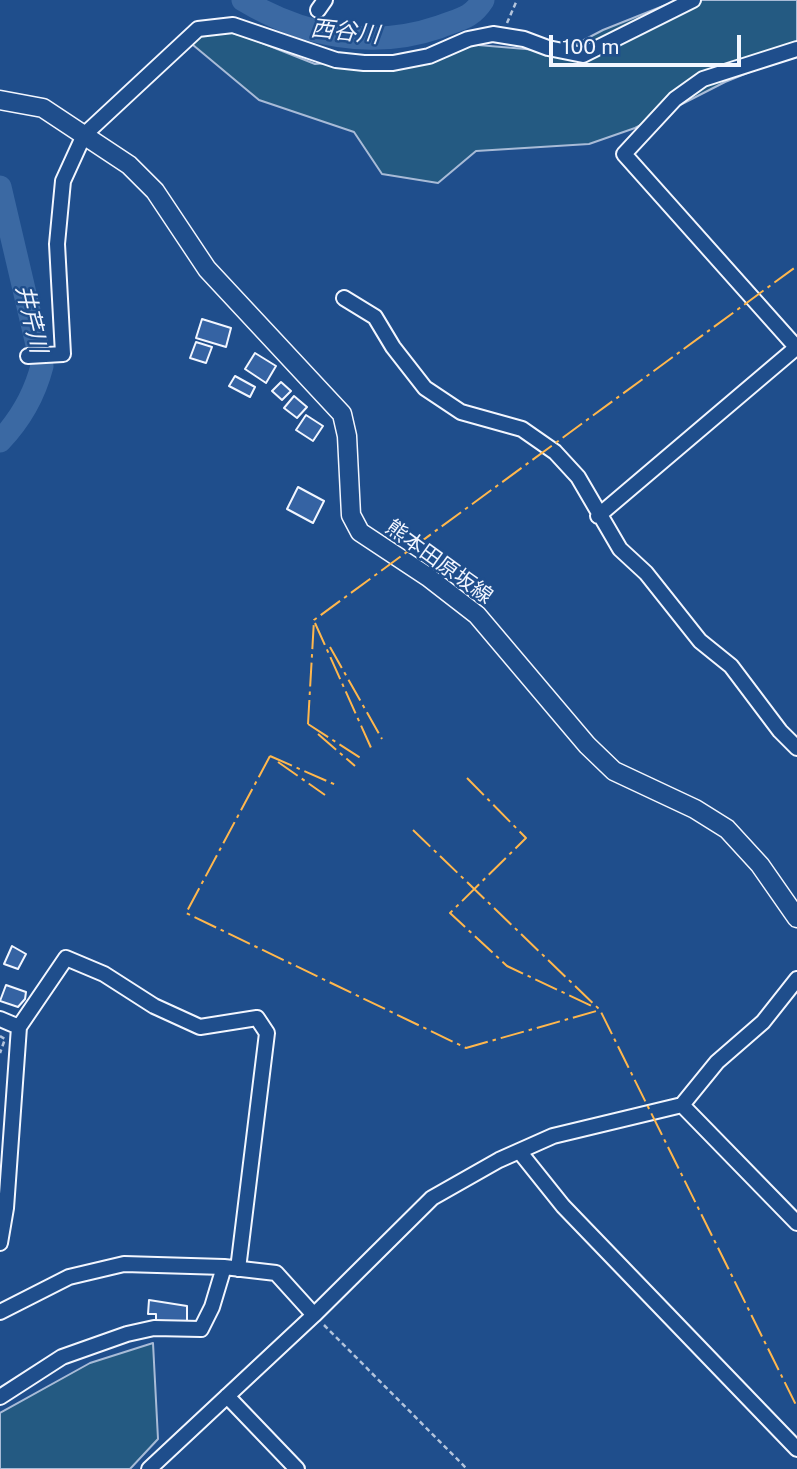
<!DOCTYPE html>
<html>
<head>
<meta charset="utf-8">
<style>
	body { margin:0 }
	#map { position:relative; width:797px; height:1469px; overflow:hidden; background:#1f4e8c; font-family:"Public Sans",sans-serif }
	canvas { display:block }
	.scale { position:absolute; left:549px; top:35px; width:192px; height:32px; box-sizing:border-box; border:4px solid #f2f6ff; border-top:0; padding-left:9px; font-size:21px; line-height:24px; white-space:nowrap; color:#f2f6ff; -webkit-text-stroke:5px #1f4e8c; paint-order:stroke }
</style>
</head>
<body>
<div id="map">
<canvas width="797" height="1469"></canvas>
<div class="scale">100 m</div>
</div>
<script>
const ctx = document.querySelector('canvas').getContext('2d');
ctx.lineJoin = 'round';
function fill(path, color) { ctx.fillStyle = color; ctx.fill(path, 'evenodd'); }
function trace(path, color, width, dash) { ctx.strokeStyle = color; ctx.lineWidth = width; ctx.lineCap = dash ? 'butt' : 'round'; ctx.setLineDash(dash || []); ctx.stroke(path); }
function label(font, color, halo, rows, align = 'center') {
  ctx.font = font + ' "Public Sans","Noto Sans JP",sans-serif'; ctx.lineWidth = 5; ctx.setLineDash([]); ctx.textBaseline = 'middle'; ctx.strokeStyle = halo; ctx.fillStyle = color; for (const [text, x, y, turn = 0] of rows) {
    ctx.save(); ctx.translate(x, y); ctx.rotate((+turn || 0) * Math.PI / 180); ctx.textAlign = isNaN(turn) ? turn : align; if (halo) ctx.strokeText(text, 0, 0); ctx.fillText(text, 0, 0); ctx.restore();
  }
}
const green = new Path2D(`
	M 678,0 L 797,0 L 797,53 L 725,82 L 635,128 L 589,144 L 476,151 L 438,183 L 382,174 L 354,132 L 259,100 L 187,40 L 206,26 L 247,37 L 315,64 L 425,55 L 466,44 L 561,52 L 603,30 Z
	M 153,1343 L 158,1439 L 130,1469 L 0,1469 L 0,1413 L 90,1363 Z`);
fill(green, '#245a82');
trace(green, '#a8bbd7', 2);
trace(new Path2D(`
	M 243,0 C 303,36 372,50 439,27 C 459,19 471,19 483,0
	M 0,187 L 42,366 C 35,393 20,420 0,441`), '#3b69a3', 23);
const building = new Path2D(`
	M 202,319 L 231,328 L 226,347 L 196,338 Z
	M 196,342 L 212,347 L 206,363 L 190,358 Z
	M 255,353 L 276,366 L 266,383 L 245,369 Z
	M 235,376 L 255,387 L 250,397 L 229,386 Z
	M 281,382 L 291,391 L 282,400 L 272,391 Z
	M 294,396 L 307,407 L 297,418 L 284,408 Z
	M 306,415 L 323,426 L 313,441 L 296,430 Z
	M 298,487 L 324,501 L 313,523 L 287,509 Z
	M 12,946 L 26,954 L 18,969 L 4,964 Z
	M 6,985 L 26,992 L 25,999 L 18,1007 L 0,1001 Z
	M 149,1300 L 187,1306 L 187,1322 L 156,1321 L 156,1314 L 148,1314 Z`);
fill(building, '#3563a3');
trace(building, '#f2f6ff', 2);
const minor = new Path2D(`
	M 318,10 L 325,0
	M 797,49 L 703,79 L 675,99 L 624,154 L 797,348
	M 344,298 L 375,317 L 393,347 L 425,388 L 461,412 L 522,429 L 555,452 L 578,477 L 620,549 L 646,573 L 700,641 L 731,666 L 780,731 L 797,748
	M 28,356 L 63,354 L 57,244 L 63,181 L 84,135 L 198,29 L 233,25 L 336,60 L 364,63 L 393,63 L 429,56 L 468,39 L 493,34 L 524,39 L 548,48 L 583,55 L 693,0
	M 598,516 L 797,347
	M 0,1019 L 19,1027
	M 682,1105 L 797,1223
	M 519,1151 L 563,1206 L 797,1449
	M 0,1243 L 6,1208 L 19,1027 L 66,958 L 104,974 L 154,1006 L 200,1027 L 257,1018 L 267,1033 L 238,1269
	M 0,1312 L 69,1277 L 124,1264 L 224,1267
	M 227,1396 L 297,1469
	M 0,1397 L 62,1357 L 127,1334 L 154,1328 L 201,1329 L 212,1307 L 224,1267 L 276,1273 L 314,1315
	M 149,1469 L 314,1315 L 432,1198 L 499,1160 L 553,1136 L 682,1105 L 717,1062 L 763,1022 L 797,979`);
const major = new Path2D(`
	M 0,100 L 43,108 L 129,165 L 155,191 L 207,269 L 342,414 L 347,436 L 351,515 L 360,532 L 428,577 L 477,615 L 587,745 L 614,771 L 695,809 L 727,829 L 760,865 L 797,918`);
trace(minor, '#f2f6ff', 18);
trace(major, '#f2f6ff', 21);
trace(new Path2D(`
	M 507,23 L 517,0
	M 0,1036 L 5,1039 L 0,1053
	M 324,1325 L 467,1469`), '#b3c4dc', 2.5, [5, 3.5]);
trace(minor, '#1f4e8c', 14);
trace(major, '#1f4e8c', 18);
trace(new Path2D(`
	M 315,623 L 372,750
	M 330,647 L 382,739
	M 308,724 L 314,620 L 797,266
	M 308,724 L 362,759
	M 318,734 L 355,766
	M 270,756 L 186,913 L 466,1048 L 600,1010
	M 270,756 L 336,785
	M 278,762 L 325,795
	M 467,778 L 526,838 L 450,913 L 507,966 L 594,1007
	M 413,830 L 600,1010 L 797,1407`), '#ffb74d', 2, [24, 5, 3.5, 5]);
label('21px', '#f2f6ff', '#1f4e8c', [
	["熊本田原坂線",439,562,36]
]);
label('italic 23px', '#f2f6ff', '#1f4e8c', [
	["西谷川",345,32,6],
	["井芹川",31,319,77]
]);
</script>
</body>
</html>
